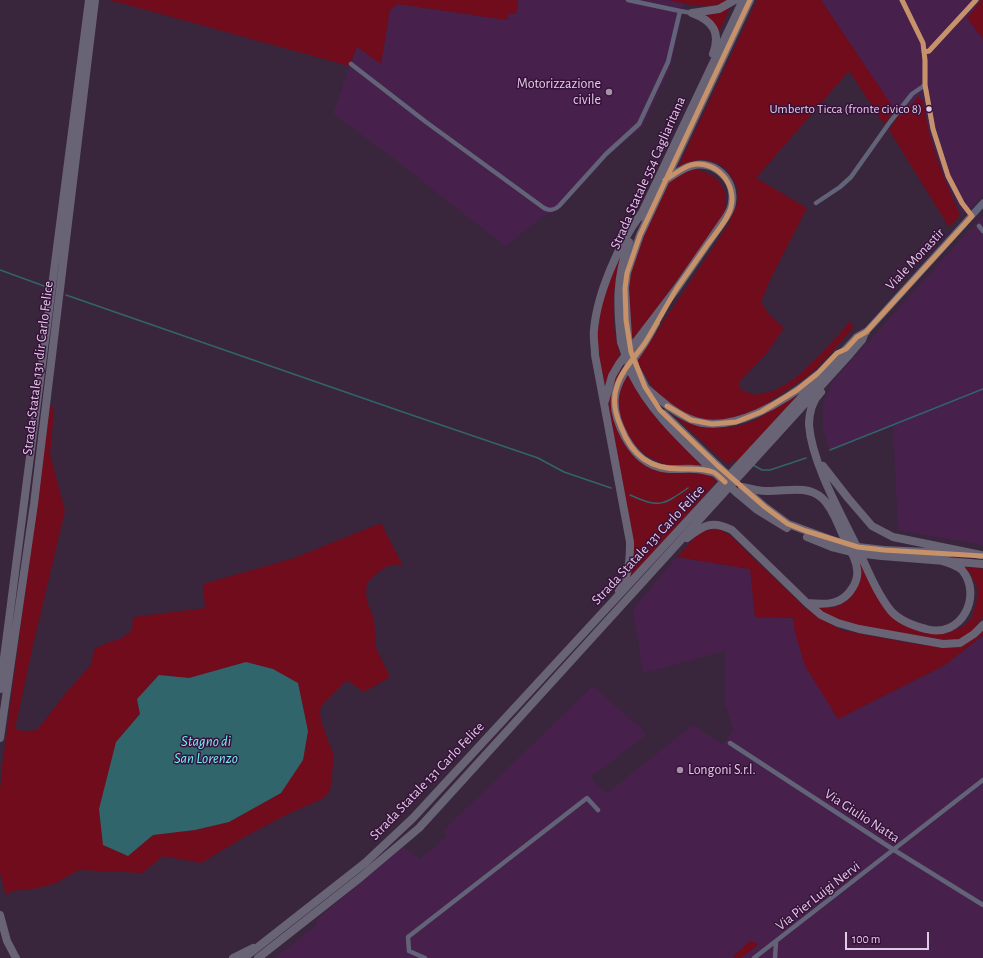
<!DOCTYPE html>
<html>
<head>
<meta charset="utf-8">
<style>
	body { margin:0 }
	#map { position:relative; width:983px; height:958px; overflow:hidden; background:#3a263c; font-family:"Alegreya Sans",sans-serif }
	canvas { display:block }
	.scale { position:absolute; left:845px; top:932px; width:84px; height:18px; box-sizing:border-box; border:2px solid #e1cae4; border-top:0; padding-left:5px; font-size:12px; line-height:14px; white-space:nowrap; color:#e1cae4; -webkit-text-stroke:3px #36123b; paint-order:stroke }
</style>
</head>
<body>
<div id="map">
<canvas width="983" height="958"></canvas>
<div class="scale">100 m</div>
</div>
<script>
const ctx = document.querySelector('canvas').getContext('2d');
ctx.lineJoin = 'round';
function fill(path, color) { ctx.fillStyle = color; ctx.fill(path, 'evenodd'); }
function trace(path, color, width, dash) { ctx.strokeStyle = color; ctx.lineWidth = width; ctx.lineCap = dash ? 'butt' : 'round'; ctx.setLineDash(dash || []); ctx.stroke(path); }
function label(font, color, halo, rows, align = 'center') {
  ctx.font = font + ' "Alegreya Sans",sans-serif'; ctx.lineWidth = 3; ctx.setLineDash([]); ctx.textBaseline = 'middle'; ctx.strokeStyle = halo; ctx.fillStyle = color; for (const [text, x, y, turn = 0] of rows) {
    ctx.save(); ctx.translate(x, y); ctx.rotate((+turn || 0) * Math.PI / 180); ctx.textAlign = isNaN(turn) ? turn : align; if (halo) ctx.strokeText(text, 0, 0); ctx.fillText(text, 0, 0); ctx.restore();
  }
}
fill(new Path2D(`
	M 518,0 L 668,0 L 684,3 L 674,52 L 670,68 L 642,128 L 610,153 L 584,183 L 553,213 L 545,215 L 505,246 L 411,172 L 333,113 L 357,47 L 381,63 L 390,10 L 398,4 L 506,20 L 509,13 L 516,14 Z
	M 821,0 L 982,0 L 967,18 L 983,39 L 983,196 L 963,215 L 945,180 L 928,128 L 923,101 L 906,111 L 902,116 L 898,116 Z
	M 983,215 L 983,545 L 898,530 L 893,424 L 830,450 L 823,428 L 823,404 L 833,381 Z
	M 677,557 L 750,569 L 755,617 L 793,618 L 795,633 L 827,699 L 838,719 L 945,665 L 983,636 L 983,958 L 275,958 L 318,924 L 315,921 L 403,847 L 420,859 L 447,836 L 444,830 L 593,686 L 647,734 L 591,777 L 596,784 L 607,793 L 693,725 L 722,744 L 734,730 L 725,704 L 725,651 L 643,673 L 633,609 Z`), '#47214c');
fill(new Path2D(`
	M 110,0 L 518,0 L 516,14 L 509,13 L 507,20 L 398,4 L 390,10 L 381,64 L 357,47 L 349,66 Z
	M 668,0 L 730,0 C 706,11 693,5 668,0 Z
	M 757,0 L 821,0 L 895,110 L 884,124 L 849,71 L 756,178 L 807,208 L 770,280 L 761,302 L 768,313 L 784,328 L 766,354 L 740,381 L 739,389 L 756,395 L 776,390 L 794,379 L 819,356 L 851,321 L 853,328 L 817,368 L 805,378 L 757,410 L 728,421 L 706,421 L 690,417 L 667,402 L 653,388 L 643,371 L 632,383 L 646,405 L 660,423 L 704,465 L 665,465 L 645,455 L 630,440 L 623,426 L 619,412 L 617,393 L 638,357 L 653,337 L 728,225 L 737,204 L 738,190 L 734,181 L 726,169 L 715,162 L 700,159 L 678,167 Z
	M 982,0 L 983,0 L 983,39 L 967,18 Z
	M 731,6 L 718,34 L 701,13 Z
	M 917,98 L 920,98 L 923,101 C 925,110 926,119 928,128 C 935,158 948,187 960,215 L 949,227 L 889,130 L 898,116 L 902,116 Z
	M 689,170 C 705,168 724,179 726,197 C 727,204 724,211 722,218 L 633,341 L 629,310 L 629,280 L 640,244 L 669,183 L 676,176 Z
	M 618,259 L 620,259 C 614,283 611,309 615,334 C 616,342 619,350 621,358 L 605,386 C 602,369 597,351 597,334 C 597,307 609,283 618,259 Z
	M 622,369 C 610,389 610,398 615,419 C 618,437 630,454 644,465 C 649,469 661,471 668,472 C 685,475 705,467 717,481 L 629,580 L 632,567 L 633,556 L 608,403 L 617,373 Z
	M 801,389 L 802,390 L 737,463 L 733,460 L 728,465 L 676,418 L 676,417 C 702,431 734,432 761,417 C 775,409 788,398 801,389 Z
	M 50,405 L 54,410 L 50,454 L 65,511 L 34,641 L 15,729 L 24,731 L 37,730 L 69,689 L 91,665 L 94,649 L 107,643 L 122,638 L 132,630 L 133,617 L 205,608 L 203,584 L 294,558 L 381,523 L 403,566 C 390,560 376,573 367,583 L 366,594 L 368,604 L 374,619 L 376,648 L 390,677 L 364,692 L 347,680 L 321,706 L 320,714 L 322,724 L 334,756 L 330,791 L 322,799 L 286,815 L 246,836 L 201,863 L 163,856 L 142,873 L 79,870 L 56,883 L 39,888 L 12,891 L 6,895 L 0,873 L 0,790 L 2,767 Z
	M 707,530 L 720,530 L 729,534 L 805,608 L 841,630 L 914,644 L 953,647 L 983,629 L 983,635 L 945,665 L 838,719 L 805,666 L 795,633 L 793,618 L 755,617 L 750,569 L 677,557 L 698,534 Z
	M 859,558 L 897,621 L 918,631 L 932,634 L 949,632 L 964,626 L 972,618 L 977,599 L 977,587 L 971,574 L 963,566 L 983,569 L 983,616 L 974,629 L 966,636 L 955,640 L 941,641 L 858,626 L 834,619 L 819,610 L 817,608 L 831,608 L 842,604 L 851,597 Z
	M 750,941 L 757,943 L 758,945 L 741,958 L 735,958 L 733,956 Z`), '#700c1c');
fill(new Path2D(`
	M 246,662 L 273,669 L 298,683 L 308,731 L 303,760 L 281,793 L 229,822 L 195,830 L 153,835 L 128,856 L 103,845 L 99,809 L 116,742 L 140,714 L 137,699 L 159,675 L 189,678 Z`), '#30656b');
trace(new Path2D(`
	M 0,270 L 44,286
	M 66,295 L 400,411 L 538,458 L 564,472 L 611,488
	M 830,450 L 983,389
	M 753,465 L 762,470 L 770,470 L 806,458
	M 630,495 C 659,508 662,506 688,488`), '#30656b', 1.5);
trace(new Path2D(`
	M 628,0 L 680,11
	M 902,0 L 923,43 L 925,60 L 925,85 L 933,129 L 948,176 L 962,203 L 972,216
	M 924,52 L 929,51 L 976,0
	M 351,64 L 426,122 L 544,208 C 549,211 555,210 559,206 L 606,154 L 639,124 L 668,62 L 680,11 L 692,13
	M 816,203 L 840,187 L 851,177 L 890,122 L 912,94 L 925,85
	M 979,226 L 983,231
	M 730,743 L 894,850 L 983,905
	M 425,958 L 409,951 L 408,937 L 587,798 L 598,810
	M 754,958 L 983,780
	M 775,958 L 776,942`), '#626378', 4.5);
trace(new Path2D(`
	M 866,332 L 983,203`), '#64657d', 7);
trace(new Path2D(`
	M 692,13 C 713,21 721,32 713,54
	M 692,13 L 719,9 L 735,0
	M 640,217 L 743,0
	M 656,323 C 652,330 648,338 644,344 C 621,379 602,394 625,437 C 633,451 642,462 658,467 C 669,471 682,468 694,469 C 701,469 708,471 715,473
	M 628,337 L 625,288 L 627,273 L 640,235 L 750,0
	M 621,342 C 617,305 616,278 629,242
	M 636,368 L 648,392
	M 632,374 C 651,413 684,442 714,472
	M 645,387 C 659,399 673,412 690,419 C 730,437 787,400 817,375
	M 821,392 C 812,401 809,413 809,425 C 812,463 840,512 857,547 C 867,568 876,592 891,611 C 899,620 914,626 926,629 C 962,639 983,595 962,570 C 955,564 947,562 939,560
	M 605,401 L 612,376 L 619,364 L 677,288 L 726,217 C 729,212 732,208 732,202 C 736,179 713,159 691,166 C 682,168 674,175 666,180
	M 664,414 L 717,465
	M 823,466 L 848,498 L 872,526 L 893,537 L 981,555
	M 742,487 C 750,488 758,491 766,491 C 785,492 806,484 822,498 C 832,507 837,522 842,533 C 847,544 856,557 857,569 C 858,575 856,582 853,587 C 843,605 826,605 808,603
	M 743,488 L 765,507 L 788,524 L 832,540
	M 737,493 L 756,509 L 787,528
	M 807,537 L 832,547
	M 687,538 C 704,525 712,520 732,530 L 807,603 L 821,615 L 838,623 L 859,629 L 943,644 L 960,643 L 974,634 L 983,625
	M 884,550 L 949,553
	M 882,556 L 983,564
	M 619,591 C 629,575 630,561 630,542 L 595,355 C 595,347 593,338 594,330 C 597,294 619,243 641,214
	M 0,689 L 89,0
	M 0,738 L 34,504 L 95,0
	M 0,915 L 7,941 L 16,958
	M 233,958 L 253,948
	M 244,958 L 365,863 L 413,818 L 857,337 L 866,332
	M 258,958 L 361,877 L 419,828 L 850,354 L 862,340 L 864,335`), '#686476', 8);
trace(new Path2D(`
	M 628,337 L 631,352 L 636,368
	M 621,342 L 632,374
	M 717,465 L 735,482
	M 715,473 L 737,493
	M 832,540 L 858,547 L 884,550
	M 832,547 L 856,553 L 882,556`), '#686476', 8);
trace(new Path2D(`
	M 750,0 L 640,235 L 627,273 L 625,288 L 626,320 L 631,352 L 645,387 L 660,410 L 717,465 L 765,507 L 788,524 L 806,531 L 858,547 L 884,550 L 983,556
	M 924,52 L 929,51 L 976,0
	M 665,180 C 673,175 682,168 691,165 C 716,159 737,184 731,207 C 727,222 713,236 705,248 C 696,261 686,275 677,288 C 666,306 656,325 645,343 C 635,357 622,370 617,386 C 612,400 615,414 621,427 C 632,456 650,469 681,469 C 691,469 703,468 713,472 C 718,474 721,479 725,482
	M 667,406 L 691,420 L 712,424 L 736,422 L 761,412 L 797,390 L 817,374 L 837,353 L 846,349 L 857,337 L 866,332 L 972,216 L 962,203 L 948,176 L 933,129 L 925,85 L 925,60 L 923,43 L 902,0`), '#c7916a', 5);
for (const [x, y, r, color] of [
	[609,92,4,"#a791a9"],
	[929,109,3.5,"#e1cae4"],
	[680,770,4,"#a791a9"]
]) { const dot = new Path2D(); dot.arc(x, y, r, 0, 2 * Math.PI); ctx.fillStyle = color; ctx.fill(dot); trace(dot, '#36123b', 1.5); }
label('13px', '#e1cae4', '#36123b', [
	["Umberto Ticca (fronte civico 8)",922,109]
], 'right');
label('14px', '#e1cae4', '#36123b', [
	["Motorizzazione",601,84],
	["civile",601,100],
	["Longoni S.r.l.",688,770,"left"]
], 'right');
label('14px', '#e1cae4', '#36123b', [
	["Strada Statale 554 Cagliaritana",648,173,-66],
	["Viale Monastir",915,259,-47],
	["Strada Statale 131 dir Carlo Felice",38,368,-83],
	["Strada Statale 131 Carlo Felice",648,545,-47],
	["Strada Statale 131 Carlo Felice",427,781,-46],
	["Via Giulio Natta",862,816,33],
	["Via Pier Luigi Nervi",818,896,-38]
]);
label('italic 15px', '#71eef8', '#36123b', [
	["Stagno di",206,741],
	["San Lorenzo",206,758]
]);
</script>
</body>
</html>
